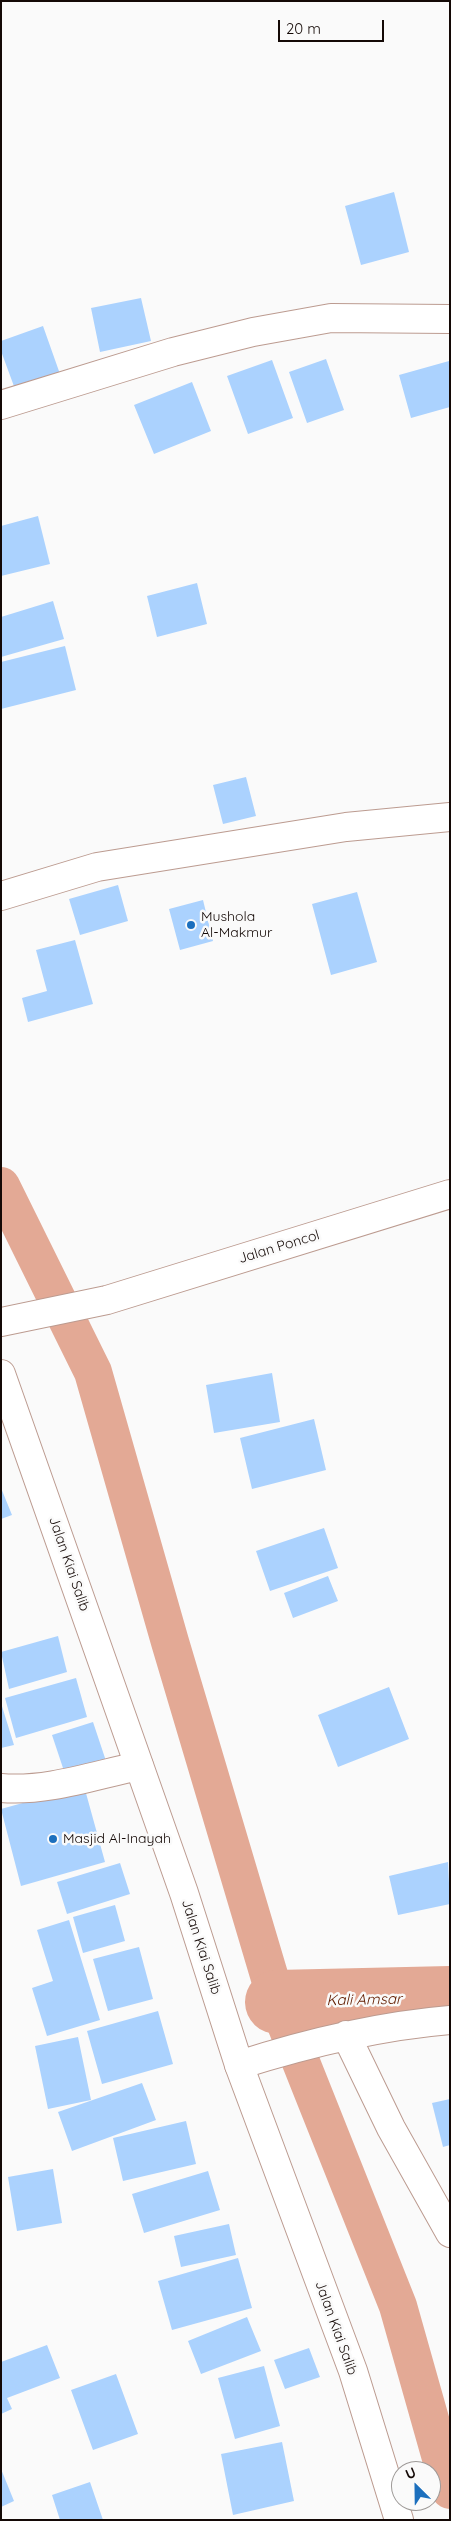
<!DOCTYPE html>
<html>
<head>
<meta charset="utf-8">
<style>
	body { margin:0 }
	#map { position:relative; width:451px; height:2521px; overflow:hidden; background:#fafafa; font-family:Quicksand,sans-serif }
	canvas { display:block }
	.frame { position:absolute; inset:0; border:2px solid #140906; pointer-events:none }
	.north { position:absolute; left:391px; top:2461px; width:50px; height:50px; box-sizing:border-box; background:#fafafa; border:1px solid #9e9a98; border-radius:50%; rotate:337deg; font-size:14px; font-weight:700; line-height:20px; text-align:center; color:#140906 }
	.north::after { content:''; display:block; margin:auto; width:18px; height:22px; background:#1c6fbd; clip-path:polygon(50% 0,100% 100%,50% 72%,0 100%) }
	.scale { position:absolute; left:278px; top:20px; width:106px; height:22px; box-sizing:border-box; border:2px solid #140906; border-top:0; padding-left:6px; font-size:15px; line-height:18px; white-space:nowrap; color:#140906; -webkit-text-stroke:4px #fafafa; paint-order:stroke }
</style>
</head>
<body>
<div id="map">
<canvas width="451" height="2521"></canvas>
<div class="frame"></div>
<div class="north">U</div>
<div class="scale">20 m</div>
</div>
<script>
const ctx = document.querySelector('canvas').getContext('2d');
ctx.lineJoin = 'round';
function trace(path, color, width, dash) { ctx.strokeStyle = color; ctx.lineWidth = width; ctx.lineCap = dash ? 'butt' : 'round'; ctx.setLineDash(dash || []); ctx.stroke(path); }
function fill(path, color) { ctx.fillStyle = color; ctx.fill(path, 'evenodd'); }
function label(font, color, halo, rows, align = 'center') {
  ctx.font = font + ' Quicksand,sans-serif'; ctx.lineWidth = 5; ctx.setLineDash([]); ctx.textBaseline = 'middle'; ctx.strokeStyle = halo; ctx.fillStyle = color; for (const [text, x, y, turn = 0] of rows) {
    ctx.save(); ctx.translate(x, y); ctx.rotate((+turn || 0) * Math.PI / 180); ctx.textAlign = isNaN(turn) ? turn : align; if (halo) ctx.strokeText(text, 0, 0); ctx.fillText(text, 0, 0); ctx.restore();
  }
}
trace(new Path2D(`
	M 1,1186 L 93,1372 L 170,1642 L 277,2002 L 398,2306 L 450,2490`), '#e3a995', 38);
trace(new Path2D(`
	M 277,2002 L 450,1998`), '#e3a995', 64);
fill(new Path2D(`
	M 394,192 L 409,252 L 361,265 L 345,206 Z
	M 141,298 L 151,341 L 100,352 L 91,308 Z
	M 43,326 L 60,374 L 15,389 L 1,351 L 1,341 Z
	M 326,359 L 344,410 L 307,423 L 289,372 Z
	M 272,360 L 293,418 L 248,434 L 227,376 Z
	M 449,361 L 450,407 L 411,418 L 399,375 Z
	M 192,382 L 211,431 L 154,454 L 134,405 Z
	M 38,516 L 50,564 L 1,576 L 1,526 Z
	M 197,583 L 207,624 L 157,637 L 147,596 Z
	M 53,601 L 64,639 L 1,657 L 1,617 Z
	M 65,646 L 76,690 L 1,709 L 1,662 Z
	M 246,777 L 256,816 L 223,824 L 213,785 Z
	M 118,885 L 128,921 L 80,935 L 69,899 Z
	M 357,892 L 377,962 L 331,975 L 312,904 Z
	M 203,900 L 213,941 L 180,950 L 169,909 Z
	M 75,940 L 93,1004 L 28,1022 L 22,998 L 47,991 L 36,950 Z
	M 272,1373 L 280,1422 L 214,1433 L 206,1385 Z
	M 314,1419 L 326,1470 L 252,1489 L 240,1438 Z
	M 1,1488 L 12,1515 L 1,1519 Z
	M 324,1528 L 338,1568 L 270,1591 L 256,1551 Z
	M 328,1576 L 338,1601 L 293,1618 L 284,1593 Z
	M 58,1636 L 67,1672 L 9,1689 L 1,1652 Z
	M 76,1678 L 87,1717 L 16,1738 L 5,1698 Z
	M 389,1687 L 409,1739 L 338,1767 L 318,1715 Z
	M 1,1703 L 14,1745 L 1,1748 Z
	M 93,1722 L 106,1761 L 65,1774 L 52,1735 Z
	M 84,1786 L 105,1862 L 21,1886 L 1,1809 Z
	M 448,1862 L 450,1904 L 398,1915 L 389,1876 Z
	M 120,1863 L 130,1894 L 67,1914 L 57,1882 Z
	M 115,1905 L 125,1941 L 83,1953 L 73,1917 Z
	M 69,1920 L 100,2020 L 47,2036 L 32,1988 L 53,1981 L 37,1930 Z
	M 139,1947 L 153,1999 L 108,2011 L 93,1959 Z
	M 158,2011 L 173,2064 L 102,2084 L 87,2031 Z
	M 78,2037 L 91,2100 L 48,2109 L 35,2046 Z
	M 142,2083 L 156,2120 L 72,2151 L 58,2112 Z
	M 450,2099 L 450,2145 L 443,2147 L 432,2103 Z
	M 186,2121 L 196,2164 L 123,2181 L 113,2138 Z
	M 53,2169 L 62,2223 L 17,2231 L 8,2177 Z
	M 208,2171 L 220,2210 L 144,2233 L 132,2194 Z
	M 229,2224 L 236,2255 L 181,2267 L 174,2236 Z
	M 238,2258 L 252,2308 L 172,2330 L 158,2281 Z
	M 247,2317 L 261,2351 L 201,2374 L 188,2341 Z
	M 47,2345 L 60,2378 L 7,2398 L 12,2409 L 1,2414 L 1,2362 Z
	M 309,2348 L 320,2377 L 285,2389 L 274,2360 Z
	M 264,2366 L 280,2426 L 235,2439 L 218,2378 Z
	M 116,2374 L 138,2434 L 93,2450 L 71,2390 Z
	M 282,2442 L 294,2501 L 233,2515 L 221,2454 Z
	M 1,2469 L 14,2501 L 1,2507 Z
	M 90,2482 L 103,2520 L 60,2520 L 52,2495 Z`), '#abd2fe');
const street = new Path2D(`
	M 1,405 L 173,352 L 253,332 L 331,318 L 450,319
	M 1,896 L 97,867 L 346,827 L 450,817
	M 1,1322 L 107,1300 L 450,1194
	M 1,1788 C 47,1792 95,1775 139,1766
	M 346,2035 L 391,2128 L 450,2233
	M 239,2065 C 308,2043 378,2026 450,2020`);
const secondary = new Path2D(`
	M 1,1374 L 184,1893 L 239,2065 L 353,2371 L 399,2520`);
trace(street, '#bc9b90', 30);
trace(secondary, '#bc9b90', 30);
trace(street, '#fff', 28);
trace(secondary, '#fff', 28);
for (const [x, y, r, color] of [
	[191,925,5,"#1c6fbd"],
	[53,1839,5,"#1c6fbd"]
]) { const dot = new Path2D(); dot.arc(x, y, r, 0, 2 * Math.PI); ctx.fillStyle = color; ctx.fill(dot); trace(dot, '#fafafa', 2); }
label('14px', '#140906', '#fafafa', [
	["Mushola",201,917],
	["Al-Makmur",201,933],
	["Masjid Al-Inayah",63,1839]
], 'left');
label('14px', '#140906', '#fafafa', [
	["Jalan Poncol",279,1247,-17],
	["Jalan Kiai Salib",69,1564,71],
	["Jalan Kiai Salib",201,1947,72],
	["Jalan Kiai Salib",336,2328,70]
]);
label('italic 15px', '#642004', '#fafafa', [
	["Kali Amsar",364,2000,-1]
]);
</script>
</body>
</html>
